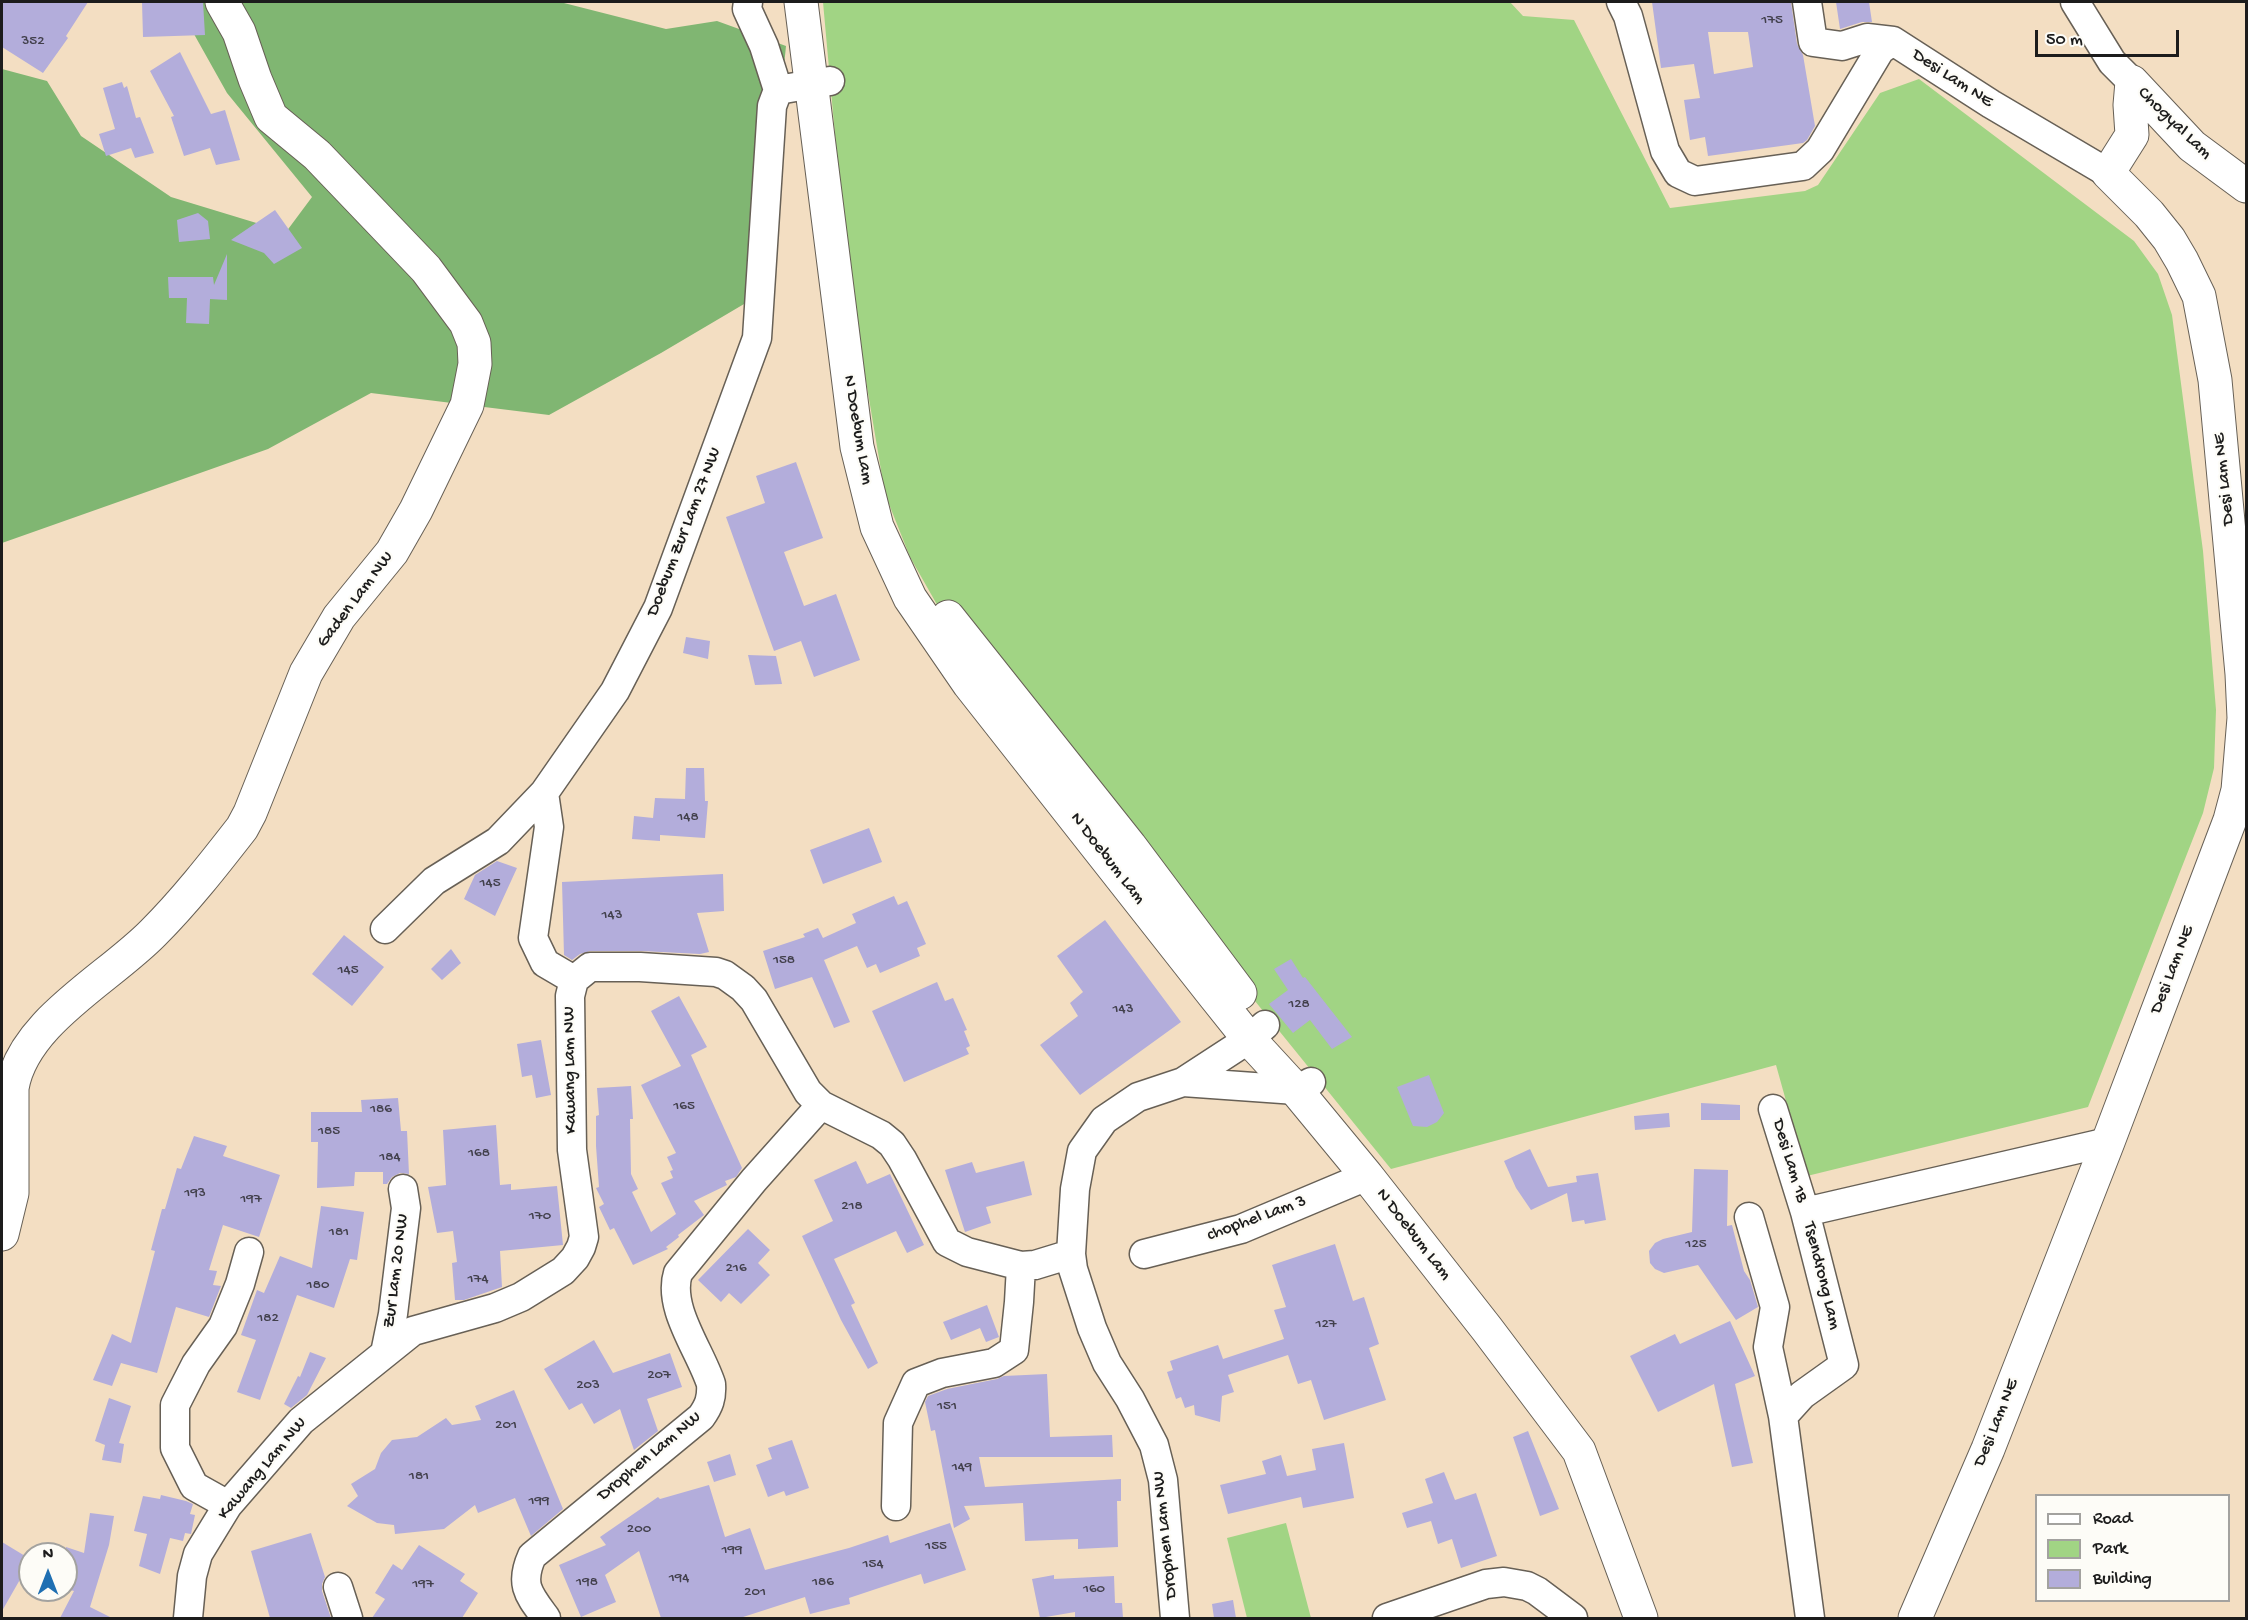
<!DOCTYPE html>
<html>
<head>
<meta charset="utf-8">
<style>
	body { margin:0 }
	#map { position:relative; width:2248px; height:1620px; overflow:hidden; background:#f3dec2; font-family:"Gochi Hand",sans-serif }
	canvas { display:block }
	.frame { position:absolute; inset:0; border:3px solid #1c1c1c; pointer-events:none }
	.legend { position:absolute; left:2035px; top:1494px; width:195px; height:108px; box-sizing:border-box; background:#fdfcf7; border:2px solid #a3a29f; margin:0; padding:8px 10px; list-style:none; font-size:18px; color:#1c1c1c }
	.legend li { display:flex; align-items:center; gap:12px; height:30px }
	.legend b { width:30px; border:2px solid #a3a29f }
	.north { position:absolute; left:18px; top:1542px; width:60px; height:60px; box-sizing:border-box; background:#fdfcf7; border:2px solid #a3a29f; border-radius:50%; rotate:0deg; font-size:16px; font-weight:700; line-height:24px; text-align:center; color:#1c1c1c }
	.north::after { content:''; display:block; margin:auto; width:21px; height:27px; background:#1f6fb2; clip-path:polygon(50% 0,100% 100%,50% 72%,0 100%) }
	.scale { position:absolute; left:2035px; top:30px; width:144px; height:27px; box-sizing:border-box; border:3px solid #1c1c1c; border-top:0; padding-left:8px; font-size:18px; line-height:21px; white-space:nowrap; color:#1c1c1c; -webkit-text-stroke:4px #fdfcf7; paint-order:stroke }
</style>
</head>
<body>
<div id="map">
<canvas width="2248" height="1620"></canvas>
<div class="frame"></div>
<ul class="legend">
<li><b style="height:8px;background:#fff"></b>Road</li>
<li><b style="height:16px;background:#a1d484"></b>Park</li>
<li><b style="height:16px;background:#b3addb"></b>Building</li>
</ul>
<div class="north">N</div>
<div class="scale">50 m</div>
</div>
<script>
const ctx = document.querySelector('canvas').getContext('2d');
ctx.lineJoin = 'round';
function fill(path, color) { ctx.fillStyle = color; ctx.fill(path, 'evenodd'); }
function trace(path, color, width, dash) { ctx.strokeStyle = color; ctx.lineWidth = width; ctx.lineCap = dash ? 'butt' : 'round'; ctx.setLineDash(dash || []); ctx.stroke(path); }
function label(font, color, halo, rows, align = 'center') {
  ctx.font = font + ' "Gochi Hand",sans-serif'; ctx.lineWidth = 4.5; ctx.setLineDash([]); ctx.textBaseline = 'middle'; ctx.strokeStyle = halo; ctx.fillStyle = color; for (const [text, x, y, turn = 0] of rows) {
    ctx.save(); ctx.translate(x, y); ctx.rotate((+turn || 0) * Math.PI / 180); ctx.textAlign = isNaN(turn) ? turn : align; if (halo) ctx.strokeText(text, 0, 0); ctx.fillText(text, 0, 0); ctx.restore();
  }
}
fill(new Path2D(`
	M 823,2 L 1510,2 L 1523,16 L 1574,20 L 1670,208 L 1805,191 L 1818,185 L 1880,93 L 1919,79 L 2134,241 L 2158,274 L 2172,315 L 2203,551 L 2216,710 L 2214,768 L 2203,813 L 2088,1107 L 1807,1176 L 1776,1065 L 1391,1169 L 944,617 L 910,557 L 885,494 L 847,268 Z
	M 1286,1523 L 1311,1618 L 1247,1618 L 1227,1538 Z`), '#a1d484');
fill(new Path2D(`
	M 176,2 L 560,2 L 666,29 L 717,21 L 786,46 L 761,294 L 661,353 L 549,415 L 371,393 L 268,449 L 2,543 L 2,69 L 47,81 L 81,136 L 171,197 L 286,232 L 312,197 L 227,93 Z`), '#80b672');
fill(new Path2D(`
	M 2,2 L 88,2 L 66,36 L 68,38 L 43,73 L 2,47 Z
	M 142,2 L 203,2 L 205,35 L 143,37 Z
	M 1652,2 L 1791,2 L 1797,44 L 1803,55 L 1815,126 L 1807,140 L 1803,143 L 1708,156 L 1705,137 L 1690,140 L 1684,100 L 1700,98 L 1694,64 L 1661,68 ZM 1708,32 L 1748,32 L 1753,67 L 1714,74 Z
	M 1836,2 L 1869,2 L 1872,22 L 1862,22 L 1840,29 Z
	M 180,52 L 211,114 L 225,110 L 240,160 L 216,165 L 210,148 L 184,156 L 171,117 L 174,116 L 150,71 Z
	M 122,82 L 124,88 L 127,86 L 136,118 L 140,117 L 154,153 L 135,158 L 131,148 L 106,156 L 99,134 L 115,129 L 103,88 Z
	M 275,210 L 302,248 L 274,264 L 264,253 L 231,240 Z
	M 198,213 L 208,221 L 210,239 L 179,242 L 177,220 Z
	M 227,254 L 227,300 L 210,299 L 209,324 L 186,323 L 187,298 L 169,298 L 168,277 L 213,277 L 214,285 Z
	M 796,462 L 823,538 L 784,552 L 804,606 L 836,594 L 860,660 L 814,677 L 801,641 L 774,651 L 726,517 L 765,503 L 756,476 Z
	M 686,637 L 710,641 L 708,659 L 683,653 Z
	M 748,655 L 776,656 L 782,684 L 755,685 Z
	M 686,768 L 704,768 L 705,801 L 708,801 L 705,838 L 660,835 L 660,841 L 632,839 L 634,816 L 653,818 L 655,798 L 685,799 Z
	M 869,828 L 882,862 L 823,884 L 810,850 Z
	M 497,861 L 517,868 L 495,916 L 464,899 L 475,875 Z
	M 723,874 L 724,911 L 697,913 L 709,952 L 700,954 L 641,951 L 590,951 L 580,954 L 572,960 L 564,955 L 562,882 Z
	M 894,896 L 898,905 L 907,901 L 926,944 L 917,948 L 920,956 L 880,973 L 876,964 L 867,968 L 857,946 L 824,960 L 850,1022 L 834,1028 L 812,977 L 775,989 L 763,951 L 805,937 L 803,934 L 818,928 L 823,938 L 856,923 L 852,914 Z
	M 1105,920 L 1181,1022 L 1080,1095 L 1040,1045 L 1078,1016 L 1070,1003 L 1083,992 L 1057,956 Z
	M 344,935 L 384,967 L 352,1006 L 312,974 Z
	M 451,949 L 461,963 L 442,980 L 431,969 Z
	M 1291,959 L 1303,978 L 1305,977 L 1352,1037 L 1332,1049 L 1310,1020 L 1293,1033 L 1269,1004 L 1288,990 L 1274,969 Z
	M 937,982 L 945,1001 L 953,998 L 967,1030 L 964,1031 L 970,1046 L 966,1048 L 969,1054 L 904,1082 L 872,1011 Z
	M 679,996 L 707,1047 L 691,1055 L 742,1168 L 736,1177 L 725,1181 L 727,1185 L 694,1201 L 704,1215 L 678,1235 L 679,1237 L 666,1247 L 668,1249 L 633,1265 L 614,1228 L 610,1230 L 599,1207 L 604,1204 L 596,1188 L 599,1187 L 596,1146 L 596,1116 L 599,1115 L 597,1088 L 631,1086 L 633,1119 L 630,1119 L 631,1174 L 638,1189 L 632,1192 L 651,1232 L 676,1214 L 661,1183 L 673,1178 L 670,1171 L 673,1170 L 667,1157 L 676,1153 L 641,1085 L 681,1066 L 651,1011 Z
	M 541,1040 L 551,1095 L 536,1098 L 532,1075 L 522,1077 L 517,1044 Z
	M 1429,1075 L 1444,1113 L 1437,1122 L 1427,1127 L 1413,1126 L 1397,1087 Z
	M 398,1098 L 401,1131 L 407,1131 L 409,1174 L 400,1173 L 392,1177 L 387,1184 L 383,1184 L 383,1172 L 355,1172 L 354,1186 L 317,1188 L 318,1142 L 311,1142 L 311,1112 L 362,1112 L 361,1100 Z
	M 1701,1103 L 1740,1105 L 1740,1120 L 1701,1120 Z
	M 1669,1113 L 1670,1127 L 1635,1130 L 1634,1116 Z
	M 496,1125 L 500,1185 L 511,1184 L 511,1190 L 557,1186 L 563,1245 L 500,1251 L 502,1287 L 464,1300 L 455,1300 L 452,1263 L 457,1262 L 453,1231 L 437,1233 L 428,1187 L 446,1185 L 443,1130 Z
	M 194,1136 L 227,1146 L 223,1156 L 280,1175 L 259,1237 L 223,1225 L 209,1270 L 217,1271 L 213,1285 L 221,1286 L 209,1317 L 176,1307 L 157,1373 L 121,1363 L 112,1386 L 93,1380 L 112,1334 L 131,1343 L 155,1251 L 151,1250 L 162,1209 L 165,1209 L 177,1168 L 181,1169 Z
	M 1530,1149 L 1548,1187 L 1577,1182 L 1576,1176 L 1598,1173 L 1606,1220 L 1585,1224 L 1584,1220 L 1572,1222 L 1567,1193 L 1531,1210 L 1516,1188 L 1504,1161 Z
	M 856,1161 L 867,1184 L 890,1174 L 924,1245 L 907,1253 L 896,1231 L 834,1259 L 855,1303 L 851,1305 L 878,1363 L 868,1369 L 841,1320 L 802,1236 L 833,1221 L 814,1180 Z
	M 1024,1161 L 1032,1195 L 986,1207 L 991,1223 L 965,1232 L 945,1170 L 972,1162 L 976,1173 Z
	M 1694,1169 L 1728,1170 L 1727,1226 L 1732,1225 L 1744,1271 L 1750,1280 L 1758,1307 L 1736,1320 L 1698,1265 L 1664,1273 L 1655,1269 L 1650,1263 L 1649,1251 L 1655,1243 L 1663,1239 L 1692,1232 Z
	M 321,1206 L 364,1212 L 357,1260 L 350,1259 L 334,1308 L 297,1295 L 260,1400 L 237,1392 L 256,1340 L 241,1335 L 257,1290 L 264,1293 L 280,1256 L 312,1268 Z
	M 748,1229 L 770,1250 L 758,1263 L 770,1275 L 741,1304 L 729,1293 L 721,1302 L 698,1280 Z
	M 1335,1244 L 1353,1301 L 1364,1297 L 1379,1344 L 1369,1348 L 1386,1400 L 1324,1420 L 1311,1380 L 1298,1384 L 1288,1355 L 1228,1375 L 1234,1392 L 1222,1396 L 1220,1422 L 1195,1415 L 1194,1405 L 1185,1408 L 1181,1397 L 1176,1399 L 1167,1372 L 1173,1370 L 1170,1361 L 1218,1345 L 1223,1359 L 1284,1339 L 1274,1310 L 1286,1307 L 1272,1265 Z
	M 987,1305 L 999,1337 L 986,1342 L 980,1328 L 951,1340 L 943,1322 Z
	M 1730,1321 L 1755,1376 L 1735,1384 L 1753,1463 L 1732,1467 L 1714,1384 L 1658,1412 L 1630,1356 L 1675,1334 L 1680,1344 Z
	M 594,1340 L 613,1373 L 670,1353 L 682,1387 L 647,1399 L 658,1431 L 634,1450 L 620,1409 L 594,1424 L 582,1403 L 569,1410 L 544,1369 Z
	M 310,1352 L 326,1358 L 307,1395 L 291,1408 L 284,1404 L 298,1376 L 300,1377 Z
	M 1047,1374 L 1050,1437 L 1112,1435 L 1113,1457 L 979,1457 L 985,1487 L 1121,1479 L 1121,1501 L 1117,1501 L 1118,1547 L 1078,1549 L 1078,1539 L 1025,1541 L 1023,1503 L 964,1506 L 970,1519 L 954,1528 L 935,1430 L 931,1431 L 925,1402 L 928,1396 L 947,1389 L 997,1379 L 1004,1376 Z
	M 514,1390 L 563,1509 L 531,1536 L 515,1498 L 478,1513 L 475,1505 L 444,1529 L 395,1534 L 394,1525 L 377,1523 L 347,1506 L 358,1496 L 351,1484 L 375,1469 L 381,1453 L 392,1440 L 417,1437 L 446,1418 L 452,1425 L 481,1420 L 475,1406 Z
	M 109,1398 L 131,1406 L 119,1443 L 124,1444 L 121,1463 L 102,1460 L 105,1445 L 95,1441 Z
	M 1528,1431 L 1559,1509 L 1540,1516 L 1513,1437 Z
	M 792,1440 L 809,1488 L 786,1496 L 784,1491 L 768,1497 L 756,1465 L 772,1459 L 768,1448 Z
	M 1344,1443 L 1354,1498 L 1303,1508 L 1301,1497 L 1228,1514 L 1220,1485 L 1266,1474 L 1262,1461 L 1281,1455 L 1287,1476 L 1316,1470 L 1312,1449 Z
	M 730,1454 L 736,1475 L 714,1482 L 707,1462 Z
	M 1444,1472 L 1455,1500 L 1476,1493 L 1497,1556 L 1461,1568 L 1452,1539 L 1438,1544 L 1431,1521 L 1407,1528 L 1402,1513 L 1433,1503 L 1425,1479 Z
	M 709,1485 L 725,1537 L 750,1528 L 765,1570 L 849,1548 L 888,1535 L 890,1543 L 950,1523 L 966,1570 L 924,1584 L 921,1574 L 849,1598 L 850,1604 L 810,1614 L 805,1597 L 740,1618 L 661,1618 L 639,1551 L 605,1575 L 616,1602 L 581,1617 L 559,1565 L 606,1545 L 600,1537 L 658,1497 L 660,1499 Z
	M 161,1495 L 186,1501 L 193,1504 L 190,1514 L 195,1515 L 191,1534 L 185,1533 L 183,1541 L 170,1538 L 160,1574 L 139,1566 L 147,1534 L 134,1531 L 143,1496 L 160,1499 Z
	M 90,1513 L 114,1516 L 109,1545 L 90,1607 L 112,1618 L 60,1618 L 74,1591 L 66,1589 L 66,1547 L 84,1553 Z
	M 311,1533 L 325,1577 L 322,1584 L 322,1591 L 331,1618 L 270,1618 L 251,1551 Z
	M 2,1542 L 30,1559 L 30,1562 L 2,1611 Z
	M 419,1545 L 465,1574 L 460,1581 L 478,1593 L 462,1618 L 372,1618 L 385,1599 L 375,1593 L 393,1564 L 402,1570 Z
	M 1054,1575 L 1054,1579 L 1114,1576 L 1115,1603 L 1122,1603 L 1123,1618 L 1075,1618 L 1075,1612 L 1040,1618 L 1032,1579 Z
	M 1233,1600 L 1236,1618 L 1214,1618 L 1212,1604 Z`), '#b3addb');
const minor = new Path2D(`
	M 748,2 L 747,9 L 764,46 L 778,90
	M 1621,2 L 1628,16 L 1665,151 L 1678,173 L 1695,181 L 1803,166 L 1820,150 L 1880,50 L 1893,41
	M 1807,2 L 1813,42 L 1842,46 L 1867,38 L 1893,41 L 1991,104 L 2108,173
	M 2075,2 L 2112,62 L 2132,82
	M 544,793 L 549,827 L 533,938 L 545,963 L 574,980
	M 385,929 L 434,881 L 498,841 L 544,793 L 615,691 L 658,608 L 757,338 L 772,106 L 778,90 L 830,81
	M 1183,1082 L 1296,1090 L 1311,1082
	M 1773,1109 L 1805,1212
	M 1749,1217 L 1775,1307 L 1768,1347 L 1783,1416
	M 1144,1254 L 1241,1229 L 1367,1176
	M 385,1353 L 393,1314 L 406,1208 L 403,1189
	M 228,1505 L 194,1486 L 175,1448 L 175,1405 L 196,1364 L 223,1326 L 240,1284 L 249,1252
	M 896,1506 L 898,1423 L 916,1383 L 942,1373 L 994,1363 L 1014,1350 L 1019,1302 L 1021,1266
	M 338,1587 L 348,1618
	M 188,1618 L 192,1576 L 198,1554 L 228,1505 L 301,1421 L 413,1331 L 495,1308 L 521,1297 L 563,1271 L 575,1258 L 581,1247 L 584,1237 L 572,1150 L 570,996 L 574,980 L 590,967 L 640,967 L 716,972 L 725,975 L 743,988 L 754,1000 L 808,1092 L 821,1105 L 881,1135 L 892,1144 L 902,1159 L 947,1242 L 967,1252 L 1021,1266 L 1035,1265 L 1071,1254
	M 546,1618 C 529,1595 519,1585 532,1556 L 701,1417 C 709,1406 712,1398 711,1384 C 700,1350 667,1308 678,1273 L 754,1180 L 821,1105
	M 1175,1618 L 1163,1480 L 1154,1445 L 1130,1399 L 1107,1363 L 1092,1328 L 1073,1269 L 1071,1254 L 1075,1189 L 1082,1151 L 1104,1120 L 1138,1097 L 1183,1082 L 1249,1039 L 1265,1025
	M 1387,1618 L 1486,1584 L 1504,1582 L 1527,1586 L 1537,1591 L 1573,1618
	M 1810,1618 L 1783,1416 L 1802,1395 L 1844,1365 L 1805,1212 L 2108,1142`);
const major = new Path2D(`
	M 801,2 L 857,447 L 877,527 L 910,598 L 969,684 L 1213,994 L 1249,1039 L 1296,1090 L 1367,1176 L 1487,1329 L 1579,1451 L 1641,1618
	M 2132,82 L 2192,146 L 2246,186
	M 948,617 L 1130,846 L 1240,993
	M 2,1234 L 12,1193 L 12,1088 C 23,1022 108,979 153,933 C 185,901 214,864 242,828 L 250,813 L 306,673 L 339,617 L 392,552 L 416,510 L 467,405 L 475,364 L 474,343 L 466,323 L 426,269 L 317,155 L 271,117 L 255,79 L 239,32 L 222,2
	M 1915,1618 L 1988,1449 L 2108,1142 L 2230,820 L 2238,790 L 2244,718 L 2242,674 L 2215,380 L 2199,296 L 2182,261 L 2169,239 L 2149,214 L 2108,173 L 2132,135 L 2130,105 L 2132,82`);
trace(minor, '#676056', 31);
trace(major, '#676056', 35);
trace(minor, '#fff', 28);
trace(major, '#fff', 33);
label('15px', '#42404c', null, [
	["175",1772,21],
	["352",33,42],
	["148",688,818],
	["145",490,884],
	["143",612,916],
	["158",784,961],
	["145",348,971],
	["128",1299,1005],
	["143",1123,1010],
	["165",684,1107],
	["186",381,1110],
	["185",329,1132],
	["168",479,1154],
	["184",390,1158],
	["193",195,1194],
	["197",251,1200],
	["218",852,1207],
	["170",540,1217],
	["181",339,1233],
	["125",1696,1245],
	["216",736,1269],
	["174",478,1280],
	["180",318,1286],
	["182",268,1319],
	["127",1326,1325],
	["207",659,1376],
	["203",588,1386],
	["151",947,1407],
	["201",506,1426],
	["149",962,1468],
	["181",419,1477],
	["199",539,1502],
	["200",639,1530],
	["155",936,1547],
	["199",732,1551],
	["154",873,1565],
	["194",679,1579],
	["198",587,1583],
	["186",823,1583],
	["197",423,1585],
	["160",1094,1590],
	["201",755,1593]
]);
label('18px', '#1c1c1c', '#fdfcf7', [
	["Desi Lam NE",1952,79,33],
	["Chogyal Lam",2174,124,44],
	["N Doebum Lam",857,430,80],
	["Desi Lam NE",2225,479,-96],
	["Doebum Zur Lam 27 NW",685,532,-69],
	["Gaden Lam NW",356,600,-53],
	["N Doebum Lam",1107,859,52],
	["Desi Lam NE",2173,970,-69],
	["Kawang Lam NW",571,1070,-91],
	["Desi Lam 1B",1789,1161,73],
	["chophel Lam 3",1257,1219,-20],
	["N Doebum Lam",1413,1235,52],
	["Zur Lam 20 NW",397,1271,-83],
	["Tsendrong Lam",1821,1276,76],
	["Desi Lam NE",1997,1423,-68],
	["Drophen Lam NW",650,1457,-40],
	["Kawang Lam NW",263,1469,-50],
	["Drophen Lam NW",1166,1535,-96]
]);
</script>
</body>
</html>
